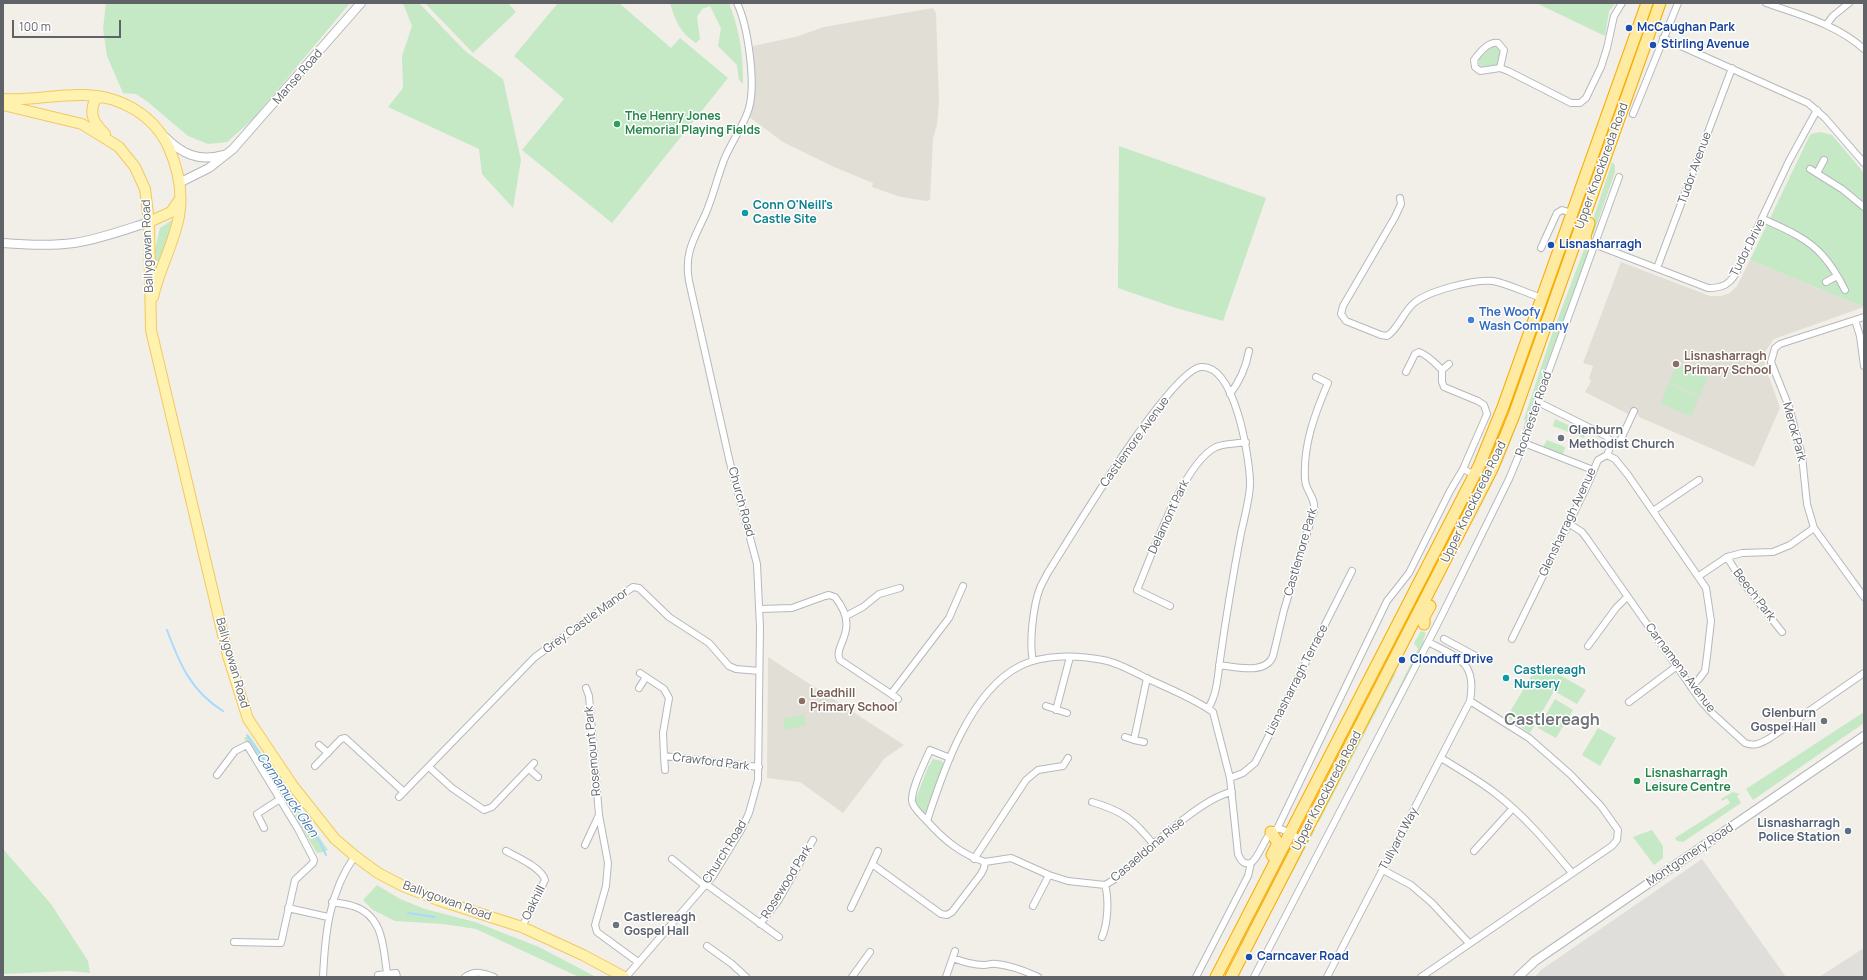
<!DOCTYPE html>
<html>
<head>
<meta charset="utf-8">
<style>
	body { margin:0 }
	#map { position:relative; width:1867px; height:980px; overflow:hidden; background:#f1efe8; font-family:Manrope,sans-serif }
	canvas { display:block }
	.frame { position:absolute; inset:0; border:4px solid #5f6368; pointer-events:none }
	.scale { position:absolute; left:12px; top:20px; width:109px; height:18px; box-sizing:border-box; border:2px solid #5f6368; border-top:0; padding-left:5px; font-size:12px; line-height:14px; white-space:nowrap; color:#5f6368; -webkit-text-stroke:3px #fff; paint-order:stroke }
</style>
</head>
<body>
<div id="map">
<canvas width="1867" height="980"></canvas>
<div class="frame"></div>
<div class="scale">100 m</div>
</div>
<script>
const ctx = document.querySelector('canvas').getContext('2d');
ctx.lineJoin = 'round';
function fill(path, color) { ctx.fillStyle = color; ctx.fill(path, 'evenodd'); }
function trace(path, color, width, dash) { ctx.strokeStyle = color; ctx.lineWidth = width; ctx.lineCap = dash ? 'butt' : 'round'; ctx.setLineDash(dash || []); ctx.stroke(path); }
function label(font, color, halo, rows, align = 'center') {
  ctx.font = font + ' Manrope,sans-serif'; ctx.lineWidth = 3; ctx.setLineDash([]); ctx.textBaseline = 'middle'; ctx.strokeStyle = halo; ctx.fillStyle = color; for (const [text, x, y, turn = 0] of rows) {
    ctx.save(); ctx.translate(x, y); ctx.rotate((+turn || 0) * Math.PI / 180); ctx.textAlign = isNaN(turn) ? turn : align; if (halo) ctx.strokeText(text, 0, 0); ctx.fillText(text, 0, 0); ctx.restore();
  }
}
fill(new Path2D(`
	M 1702,859 L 1786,977 L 1535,977 L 1541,970 Z
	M 1864,948 L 1864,977 L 1819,977 Z`), '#e0deda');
fill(new Path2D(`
	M 933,8 L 936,13 L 939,102 L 937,125 L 933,138 L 930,200 L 926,201 L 901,197 L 872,187 L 873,183 L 834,167 L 783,142 L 748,116 L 755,92 L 753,72 L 753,46 L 795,37 L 824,27 Z
	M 1750,260 L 1864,307 L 1774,339 L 1765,352 L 1765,366 L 1780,408 L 1754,467 L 1639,417 L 1637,412 L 1631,411 L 1628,414 L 1585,392 L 1591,381 L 1589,378 L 1593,366 L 1583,363 L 1621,262 L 1710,296 L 1721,296 L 1730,293 L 1737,286 Z
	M 768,657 L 904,745 L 885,758 L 843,813 L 800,782 L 767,778 Z`), '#e1ded6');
fill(new Path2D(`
	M 106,3 L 350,3 L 253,119 L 227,142 L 208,144 L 188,136 L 148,102 L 136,94 L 123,93 L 107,56 L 103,29 Z
	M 403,3 L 419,3 L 465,51 L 503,79 L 521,160 L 513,208 L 482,174 L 479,149 L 388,107 L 403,88 L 402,56 L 412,26 Z
	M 425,3 L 508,3 L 516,12 L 473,53 Z
	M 558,3 L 619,3 L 671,48 L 680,38 L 728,78 L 612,223 L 522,150 L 564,99 L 514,56 Z
	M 670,3 L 729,3 C 740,33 743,52 743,84 L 739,80 L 737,65 L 718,46 L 721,28 L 710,6 L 702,9 L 697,17 L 700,39 L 696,43 C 680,33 675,20 670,3 Z
	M 1536,3 L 1616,3 L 1609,11 L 1605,36 Z
	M 1493,46 L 1499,48 L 1500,54 L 1497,65 L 1482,67 L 1479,64 L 1479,59 Z
	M 1820,132 L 1832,135 L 1864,173 L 1864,307 L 1750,260 L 1809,137 L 1811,134 Z
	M 1119,146 L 1266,198 L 1223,321 L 1176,308 L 1118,288 Z
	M 1612,162 L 1615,165 L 1615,172 L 1593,235 L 1590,235 L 1592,223 Z
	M 172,220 L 174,220 L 160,263 L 153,258 L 160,228 Z
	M 1585,247 L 1587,248 L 1588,253 L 1524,426 L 1525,420 L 1524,419 L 1552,334 Z
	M 1677,364 L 1707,377 L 1700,396 L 1669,383 Z
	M 1668,384 L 1699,397 L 1691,416 L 1661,404 Z
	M 1519,416 L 1520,417 L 1503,461 L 1468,533 L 1505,454 Z
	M 1555,419 L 1586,433 L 1584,438 L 1553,426 Z
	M 1503,424 L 1505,424 L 1485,473 L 1417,603 L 1417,599 L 1470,494 L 1500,427 L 1502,427 Z
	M 1547,440 L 1565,447 L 1563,455 L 1543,447 Z
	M 1421,631 L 1426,633 L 1423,640 L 1425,642 L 1382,722 L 1418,649 L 1414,643 Z
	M 1539,663 L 1586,690 L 1577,704 L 1554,691 L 1530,733 L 1507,717 Z
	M 1397,671 L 1319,822 L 1318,821 L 1392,677 Z
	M 1555,699 L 1573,710 L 1556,738 L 1538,728 Z
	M 1864,712 L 1864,723 L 1753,800 L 1746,789 Z
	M 804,714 L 806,725 L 785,730 L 783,719 Z
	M 1598,728 L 1616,738 L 1600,766 L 1582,755 Z
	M 249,735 L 328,850 L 323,852 L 317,853 L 281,793 L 244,738 Z
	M 933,759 L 942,761 L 944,765 L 928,812 L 924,813 L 920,812 L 915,801 L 928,767 Z
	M 1733,792 L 1740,794 L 1737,796 L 1741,803 L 1683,842 L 1677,841 L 1675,838 L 1730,803 L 1727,798 L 1722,801 L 1721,799 Z
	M 1313,829 L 1315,830 L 1264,926 Z
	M 1652,830 L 1663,846 L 1663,858 L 1654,865 L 1633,837 Z
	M 1288,846 L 1292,849 L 1241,947 L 1237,945 Z
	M 3,849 L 51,904 L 88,961 L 90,973 L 69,971 L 3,974 Z
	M 377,885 L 400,899 L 425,909 L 475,922 L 539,947 L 596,977 L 579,977 L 476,929 L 443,924 L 395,921 L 373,910 L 363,900 Z`), '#c5e8c5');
trace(new Path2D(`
	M 167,630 C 180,665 191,691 223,711
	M 247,735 L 320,842 L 326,855
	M 408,913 L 435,917`), '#aadaff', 2);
const minor = new Path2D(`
	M 1766,3 C 1800,15 1836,24 1864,49
	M 1827,24 L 1833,16 L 1849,3
	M 1663,38 L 1808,103 L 1825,118 L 1864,163
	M 1500,68 L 1480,71 L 1475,67 L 1474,60 C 1479,53 1489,41 1498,43 L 1504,50 L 1500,68 L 1508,71 L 1571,103 L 1580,103 L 1586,98 L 1601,67 L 1607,48 L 1614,16 L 1622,3
	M 1633,114 L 1678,3
	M 1810,169 L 1842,189 L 1864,207
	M 1817,173 L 1824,160
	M 1400,198 L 1401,204 L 1395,217 L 1343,306 L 1341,314 L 1346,321 L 1381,335 L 1387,336 C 1397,331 1404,311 1414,303 C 1428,291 1474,279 1493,281 C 1509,284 1526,293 1542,298
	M 1763,219 C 1783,228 1808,238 1823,256 C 1832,266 1839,278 1845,290
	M 1591,243 L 1708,288 C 1722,288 1729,285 1736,273 L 1789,161 L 1817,110
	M 1541,248 L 1557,213 L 1562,210 L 1572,213
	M 1657,268 L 1732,68
	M 1826,282 L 1837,276
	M 1864,317 L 1780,344 L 1775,348 L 1771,362 L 1789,407 L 1802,456 L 1807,504 L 1814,528 L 1864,597
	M 1855,320 L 1860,336 L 1864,366
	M 1442,370 L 1449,364
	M 1406,372 L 1415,354 L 1419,352 C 1428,355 1435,363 1442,370 L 1442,382 L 1444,387 L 1478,401 L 1484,405 L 1487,414 L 1463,469 L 1475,475
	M 1230,394 C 1240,381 1246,367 1249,351
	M 1524,443 L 1593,470
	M 1612,443 L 1620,441 L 1634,411
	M 1607,455 L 1615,459 L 1628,475 L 1706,588 L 1711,621 L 1707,656 L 1705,671 L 1699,679 L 1691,687
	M 1653,511 L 1699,480
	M 1568,523 L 1582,532 L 1588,540 L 1701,701 L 1712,713 L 1745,743 C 1755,747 1761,743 1770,738 L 1864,673
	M 1727,557 L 1742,581 L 1782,632
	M 1699,576 L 1727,557 L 1742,553 L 1773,552 L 1790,545 L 1814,528
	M 1170,606 L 1137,590 C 1152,555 1183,463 1216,447 C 1225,443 1236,444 1246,442
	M 760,609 L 792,608 L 825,596 L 829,595 L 835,597 C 862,631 832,645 840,660 L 891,694 L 949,618 L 963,586
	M 846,616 L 863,607 L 879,594 L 900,588
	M 1444,639 L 1481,659
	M 1512,639 L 1587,486 L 1598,460 L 1607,455 L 1612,443 L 1606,436 L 1538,402
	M 1588,646 L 1616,608 L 1627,597
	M 1033,661 C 1029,643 1033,606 1040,588 C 1042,583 1045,579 1047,574 C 1068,541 1170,370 1201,367 C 1235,364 1249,456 1250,481 C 1251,494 1244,519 1241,533 C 1233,575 1226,617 1220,660 C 1218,674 1217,696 1208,708
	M 1219,665 C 1235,667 1266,675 1273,656 L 1284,610 L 1314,510 C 1316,497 1305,491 1305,479 C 1303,445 1315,413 1328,383 L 1316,377
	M 640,673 L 664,689 L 669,698 L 663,733 L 664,756 L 759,767
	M 586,688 L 589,696 L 599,815 L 608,863 L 606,886 L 595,925 L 597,932 L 638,962
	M 639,688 L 646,677
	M 891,694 L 898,699
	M 1629,702 L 1677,666
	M 1046,706 L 1067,713
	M 1056,710 L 1070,657
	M 1125,737 L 1134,740
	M 1144,742 L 1134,740 L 1147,678
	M 319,745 L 328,753
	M 664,756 L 665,770
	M 1441,758 C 1459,769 1478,780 1495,793 C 1525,816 1548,844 1572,873
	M 315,766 L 341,739 L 345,738 L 404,792
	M 429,767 L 452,788 L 484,810 L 492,807 L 534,763
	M 529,769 L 538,777
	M 217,775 L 235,751 L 247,745 L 298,829 L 314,860 L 313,863 L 295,880 L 281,943 L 234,942
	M 1230,778 L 1243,773 L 1255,763 L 1352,571
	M 399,797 L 535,657 L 633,587 L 639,588 L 669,617 L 709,643 L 729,666 L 736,669 L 759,671
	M 1092,802 C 1123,811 1134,820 1154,845
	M 927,821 C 923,816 913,809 912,801 C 911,788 925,762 930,750 L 950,758
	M 264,828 L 257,814 L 280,799
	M 1277,829 L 1387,601 L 1409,573 L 1450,491 L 1463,469
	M 585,845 L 599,815
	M 506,851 C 517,857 542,868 545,880 L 522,927
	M 1474,851 L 1513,808
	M 672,859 L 705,886
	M 974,859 L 1026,780 L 1038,770 L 1063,766 L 1068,758
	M 985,862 C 961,854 944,840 927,821 C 943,771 970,691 1020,666 C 1044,654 1077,655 1103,660 C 1119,663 1134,672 1148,679 C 1170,689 1193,698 1213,712 L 1230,778 L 1238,854 C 1241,861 1244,865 1251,863
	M 985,862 L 1011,858 L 1049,875 L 1068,881 L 1105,885 L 1115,879 C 1140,857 1201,797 1232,792
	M 1251,863 C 1261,857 1267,825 1281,829 C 1288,832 1295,836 1302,840
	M 872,864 L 878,851
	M 1383,870 L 1411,885 L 1432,903 L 1469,943
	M 706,884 L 779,937
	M 332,902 C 339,903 346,904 353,906 C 384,916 383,947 387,973
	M 1033,906 L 1049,875
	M 288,908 L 328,917
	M 851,908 L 872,864 L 941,914 L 947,915 L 952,912 L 981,874 L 984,868 L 985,862
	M 760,924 L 778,901 L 813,840
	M 1102,937 C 1108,923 1109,899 1105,885
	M 707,946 L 732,964 L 746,977
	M 953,958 C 963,962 973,965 984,965 C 988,965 992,963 996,964 C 1011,965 1025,971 1038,977
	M 323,977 C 325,934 329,892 355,856
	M 379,977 L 378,975 L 396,973 L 397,977
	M 465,977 C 475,970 484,973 494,977
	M 626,977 L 713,876 L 741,830 L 749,813 L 758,780 L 760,627 L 757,564 L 730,463 L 689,281 C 684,253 694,239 705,215 C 713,197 717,178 724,160 C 731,142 744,126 749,108 C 756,83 748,26 737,3
	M 852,977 L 870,952
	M 946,977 L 955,951
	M 1196,977 L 1248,876 L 1251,863
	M 1254,977 L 1440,619 L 1509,479 L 1524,443 L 1527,431 L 1619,177
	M 1327,977 L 1470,701 C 1477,662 1459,658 1428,642
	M 1421,977 L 1612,846 L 1617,840 L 1618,830 L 1601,806 L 1570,774 L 1529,738 L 1470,701`);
const tertiary = new Path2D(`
	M 165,137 C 182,154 199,162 223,155
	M 179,183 L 209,168 L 233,149 L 361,3
	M 3,243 C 27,245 51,246 74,243 C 100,239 124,230 149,222
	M 1518,977 L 1535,961 L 1864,736`);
const primary = new Path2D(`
	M 101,97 L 95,100 C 88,115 95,124 105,134
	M 3,99 C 30,101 57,94 84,95 C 121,96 154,115 169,148 C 178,169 183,194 179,216 C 174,244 159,269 153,297
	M 3,105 L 82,124 L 119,147 L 135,167 L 145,189 L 149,222 L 151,330 L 228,656 L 248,719 L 293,786 L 335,839 L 355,856 L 378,873 L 403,886 L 438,900 L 522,927 L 583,955 L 624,977
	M 149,222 L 171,212 L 180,199`);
const trunk = new Path2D(`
	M 1586,241 L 1585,236 L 1589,223
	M 1424,624 L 1424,617 L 1430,606
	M 1271,832 L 1278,843 L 1272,855
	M 1216,977 L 1479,466 L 1503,407 L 1647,3
	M 1231,977 L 1492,469 L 1514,415 L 1660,3`);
trace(minor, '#b5b8bc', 8);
trace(tertiary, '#b5b8bc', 10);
trace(primary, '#f2c960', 12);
trace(trunk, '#f9ab00', 13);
trace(minor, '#fff', 6);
trace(tertiary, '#fff', 8);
trace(primary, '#fff2af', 10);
trace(trunk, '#feeaa1', 11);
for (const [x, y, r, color] of [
	[1629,28,4,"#1a4fb4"],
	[1653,45,4,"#1a4fb4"],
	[617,124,4,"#2e9e5b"],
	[745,213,4,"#0f9aa8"],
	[1551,245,4,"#1a4fb4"],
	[1471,320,4,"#3f7fe0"],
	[1676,364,4,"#8d6e63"],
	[1561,438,4,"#6b7280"],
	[1402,660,4,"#1a4fb4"],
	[1506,678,4,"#0f9aa8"],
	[802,701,4,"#8d6e63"],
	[1824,721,4,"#6b7280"],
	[1637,781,4,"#2e9e5b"],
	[1848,831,4,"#5c6f8a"],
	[616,925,4,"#6b7280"],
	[1249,957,4,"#1a4fb4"]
]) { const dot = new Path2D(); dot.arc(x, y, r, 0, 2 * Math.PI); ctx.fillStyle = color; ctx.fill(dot); trace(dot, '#fff', 1.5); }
label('bold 12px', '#164399', '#fff', [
	["McCaughan Park",1637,28],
	["Stirling Avenue",1661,45],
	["Lisnasharragh",1559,245],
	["Clonduff Drive",1410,660],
	["Carncaver Road",1257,957]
], 'left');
label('12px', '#5f6368', '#fff', [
	["Manse Road",298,77,-49],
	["Upper Knockbreda Road",1602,166,-70],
	["Tudor Avenue",1695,168,-70],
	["Ballygowan Road",148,246,-92],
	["Tudor Drive",1748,248,-63],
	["Rochester Road",1534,414,-71],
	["Merok Park",1794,432,75],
	["Castlemore Avenue",1135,442,-54],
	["Church Road",741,502,75],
	["Upper Knockbreda Road",1474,502,-64],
	["Delamont Park",1169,517,-65],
	["Glensharragh Avenue",1568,522,-65],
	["Castlemore Park",1301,552,-74],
	["Beech Park",1754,595,53],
	["Grey Castle Manor",586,621,-36],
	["Ballygowan Road",232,663,74],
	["Carnamena Avenue",1680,668,53],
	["Lisnasharragh Terrace",1297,680,-63],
	["Rosemount Park",593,751,-95],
	["Crawford Park",711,762,7],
	["Upper Knockbreda Road",1327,791,-62],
	["Tullyard Way",1399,839,-62],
	["Casaeldona Rise",1148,850,-40],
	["Church Road",725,852,-58],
	["Montgomery Road",1690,855,-34],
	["Rosewood Park",787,882,-58],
	["Ballygowan Road",447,901,20],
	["Oakhill",534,903,-63]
]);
label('bold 12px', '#27864d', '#fff', [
	["The Henry Jones",625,117],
	["Memorial Playing Fields",625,131],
	["Lisnasharragh",1645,774],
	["Leisure Centre",1645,788]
], 'left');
label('bold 12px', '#0d838f', '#fff', [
	["Conn O'Neill's",753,206],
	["Castle Site",753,220],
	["Castlereagh",1514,671],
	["Nursery",1514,685]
], 'left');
label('bold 12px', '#366cbe', '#fff', [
	["The Woofy",1479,313],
	["Wash Company",1479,327]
], 'left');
label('bold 12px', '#785e54', '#fff', [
	["Lisnasharragh",1684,357],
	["Primary School",1684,371],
	["Leadhill",810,694],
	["Primary School",810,708]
], 'left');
label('bold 12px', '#5b616d', '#fff', [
	["Glenburn",1569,431],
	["Methodist Church",1569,445],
	["Glenburn",1816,714,"right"],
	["Gospel Hall",1816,728,"right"],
	["Castlereagh",624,918],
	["Gospel Hall",624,932]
], 'left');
label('bold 12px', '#4e5e75', '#fff', [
	["Lisnasharragh",1840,824],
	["Police Station",1840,838]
], 'right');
label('italic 13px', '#4174aa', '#fff', [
	["Carnamuck Glen",287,795,56]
]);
label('bold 16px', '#70757a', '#fff', [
	["Castlereagh",1552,721]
]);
</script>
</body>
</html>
